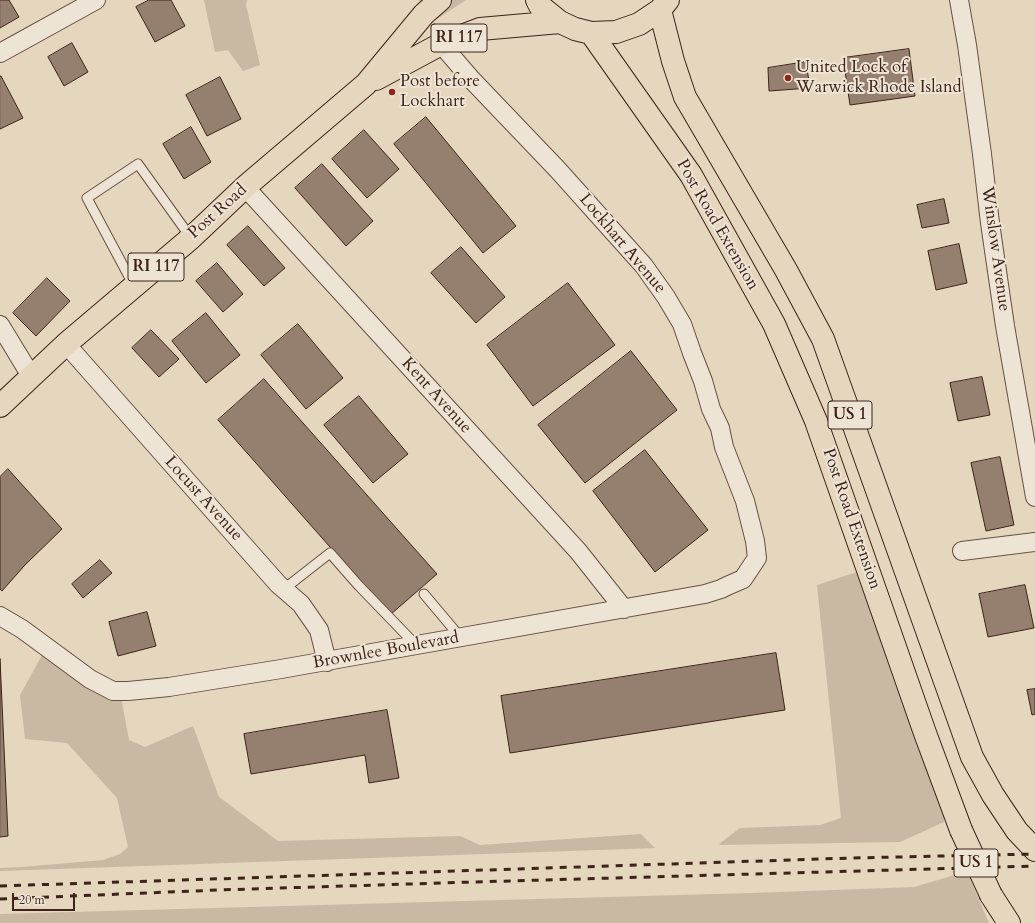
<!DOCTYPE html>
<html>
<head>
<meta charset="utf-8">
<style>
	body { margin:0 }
	#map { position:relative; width:1035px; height:923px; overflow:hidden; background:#e5d6be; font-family:Cardo,serif }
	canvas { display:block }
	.scale { position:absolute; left:12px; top:893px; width:63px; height:18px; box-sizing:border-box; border:2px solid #3e2319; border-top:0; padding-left:5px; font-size:12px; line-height:14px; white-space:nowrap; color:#3e2319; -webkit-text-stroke:3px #eee4d5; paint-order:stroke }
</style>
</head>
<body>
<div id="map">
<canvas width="1035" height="923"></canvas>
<div class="scale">20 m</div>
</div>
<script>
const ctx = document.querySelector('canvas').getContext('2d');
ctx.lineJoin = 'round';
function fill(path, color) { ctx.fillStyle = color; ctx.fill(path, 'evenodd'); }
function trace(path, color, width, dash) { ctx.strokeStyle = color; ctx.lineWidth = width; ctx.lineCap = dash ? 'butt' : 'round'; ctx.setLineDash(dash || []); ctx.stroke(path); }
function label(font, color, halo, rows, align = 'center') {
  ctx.font = font + ' Cardo,serif'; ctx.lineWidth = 4; ctx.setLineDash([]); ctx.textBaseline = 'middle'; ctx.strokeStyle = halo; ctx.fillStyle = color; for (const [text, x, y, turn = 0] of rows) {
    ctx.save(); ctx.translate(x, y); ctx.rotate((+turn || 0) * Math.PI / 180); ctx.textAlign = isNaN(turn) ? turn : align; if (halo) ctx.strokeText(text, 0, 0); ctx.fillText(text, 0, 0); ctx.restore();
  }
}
fill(new Path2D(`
	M 204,0 L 247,0 L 246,5 L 260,65 L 243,71 L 228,50 L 215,52 Z
	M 418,0 L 466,0 L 434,21 Z
	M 860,571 L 944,816 L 944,822 L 900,842 L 721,845 L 719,844 L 740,828 L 820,825 L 841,818 L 817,585 Z
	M 46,648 L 121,697 L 129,740 L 145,747 L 193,726 L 219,797 L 278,841 L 460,836 L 480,845 L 641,834 L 655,848 L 0,871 L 0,868 L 22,867 L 103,860 L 120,854 L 128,847 L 117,798 L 67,743 L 25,739 L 20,695 Z
	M 965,872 L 970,879 L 989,923 L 0,923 L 0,914 L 752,893 L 914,887 Z`), '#c9b8a2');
const building = new Path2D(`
	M 0,0 L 9,0 L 19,17 L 0,28 Z
	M 149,0 L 171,0 L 185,26 L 155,42 L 136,7 Z
	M 72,43 L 88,72 L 64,86 L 48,57 Z
	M 909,49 L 915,96 L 850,105 L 843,58 Z
	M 806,62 L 810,88 L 769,91 L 768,68 Z
	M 0,76 L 1,76 L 23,118 L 0,129 Z
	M 220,77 L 241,119 L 207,136 L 186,95 Z
	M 426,117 L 516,226 L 483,253 L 394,144 Z
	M 191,127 L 211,162 L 184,179 L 163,144 Z
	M 364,130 L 399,169 L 367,198 L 332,159 Z
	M 322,164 L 373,221 L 346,246 L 295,188 Z
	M 944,199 L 949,223 L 922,228 L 917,205 Z
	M 248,226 L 285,268 L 264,286 L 227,245 Z
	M 959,244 L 967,283 L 936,290 L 928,251 Z
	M 461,247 L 505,297 L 476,323 L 431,273 Z
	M 217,263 L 243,294 L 223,312 L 196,281 Z
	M 47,278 L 70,301 L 36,336 L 13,313 Z
	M 568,283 L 615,345 L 533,406 L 487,345 Z
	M 206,313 L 240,355 L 206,383 L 172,341 Z
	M 298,324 L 343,378 L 306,409 L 261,355 Z
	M 151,330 L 179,359 L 159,377 L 132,348 Z
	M 631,351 L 677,410 L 585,483 L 538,425 Z
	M 982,377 L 990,415 L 958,421 L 950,383 Z
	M 264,379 L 437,574 L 390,615 L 218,420 Z
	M 359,396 L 408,454 L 373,483 L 324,425 Z
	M 645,450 L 708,530 L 655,572 L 593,491 Z
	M 1000,457 L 1014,525 L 986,531 L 971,463 Z
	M 8,469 L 62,529 L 25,565 L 2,591 L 0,589 L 0,477 Z
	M 100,560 L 112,573 L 83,598 L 72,584 Z
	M 1025,585 L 1034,628 L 988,637 L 979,594 Z
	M 147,612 L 156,646 L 118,656 L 109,622 Z
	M 776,653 L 785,710 L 510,753 L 501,696 Z
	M 0,659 L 8,836 L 0,837 Z
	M 1035,689 L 1035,714 L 1032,715 L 1027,690 Z
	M 387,710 L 399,778 L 369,783 L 365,755 L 251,774 L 244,734 Z`);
fill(building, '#95806f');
trace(building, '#3e2319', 1);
const service = new Path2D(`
	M 134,286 L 87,198 L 138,164 L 191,238
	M 284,589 L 330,553 L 359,586 L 416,645
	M 424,594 L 461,638`);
const minor = new Path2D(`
	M 959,0 L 967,45 L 982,154 L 990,223 L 1005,326 L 1035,497
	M 0,53 L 96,0
	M 245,187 L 578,551 L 624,609
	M 0,325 L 31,376
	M 66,344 L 278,584 L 301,604 L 319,630 L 327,662
	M 962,551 L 1035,542
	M 0,616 L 22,629 L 90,679 L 113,691 L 128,691 L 169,687 L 281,669 L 705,594 L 721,589 L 727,586 L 743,579 L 757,558 L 755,541 L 745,501 L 724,447 L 720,428 L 711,409 L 703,381 L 692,353 L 682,324 L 666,297 L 644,266 L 558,170 L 472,80 L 441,44`);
const primary = new Path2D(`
	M 537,0 L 540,6 L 560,22 L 575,29 L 591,33 L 616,32 L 639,24 L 660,10 L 668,0
	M 660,10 L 673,61 L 685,97 L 786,270 L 823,339 L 972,757 L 993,795 L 1017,831 L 1035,850
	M 591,33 L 691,175 L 774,324 L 816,421 L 925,733 L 961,830
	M 376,79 L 441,44 L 480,29 L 560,22
	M 0,406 L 66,344 L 191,238 L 245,187 L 366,84 L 424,14 L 440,0
	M 991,895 L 1009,923`);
trace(service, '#685042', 11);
trace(minor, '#685042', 20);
trace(primary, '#3e2319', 24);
trace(service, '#eee4d5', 9);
trace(minor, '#eee4d5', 18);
trace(primary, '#e5d6be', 22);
trace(new Path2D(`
	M 0,886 L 851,858 L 1035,854
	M 0,899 L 218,890 L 473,882 L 1035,866`), '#3e2319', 3, [7, 7]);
const primaryBridge = new Path2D(`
	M 961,830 L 991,895`);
trace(primaryBridge, '#3e2319', 24, []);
trace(primaryBridge, '#e5d6be', 22);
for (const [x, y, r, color] of [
	[788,78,4,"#8f2418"],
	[392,92,4,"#8f2418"]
]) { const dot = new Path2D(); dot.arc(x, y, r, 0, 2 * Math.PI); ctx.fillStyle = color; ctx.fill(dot); trace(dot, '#eee4d5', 1.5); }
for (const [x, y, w] of [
	[459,38,56],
	[156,267,56],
	[850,415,44],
	[976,863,44]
]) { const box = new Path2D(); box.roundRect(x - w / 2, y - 14, w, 28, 3); ctx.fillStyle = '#eee4d5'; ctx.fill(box); trace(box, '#3e2319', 1); }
label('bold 16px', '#3e2319', null, [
	["RI 117",459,38],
	["RI 117",156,267],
	["US 1",850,415],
	["US 1",976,863]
]);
label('17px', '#3e2319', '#eee4d5', [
	["United Lock of",796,68],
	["Warwick Rhode Island",796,88],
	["Post before",400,82],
	["Lockhart",400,102]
], 'left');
label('17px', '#3e2319', '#eee4d5', [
	["Post Road",218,212,-42],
	["Post Road Extension",717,225,60],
	["Lockhart Avenue",622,244,50],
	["Winslow Avenue",995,249,82],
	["Kent Avenue",436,396,48],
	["Locust Avenue",203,499,48],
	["Post Road Extension",851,519,71],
	["Brownlee Boulevard",386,651,-10]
]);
</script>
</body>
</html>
